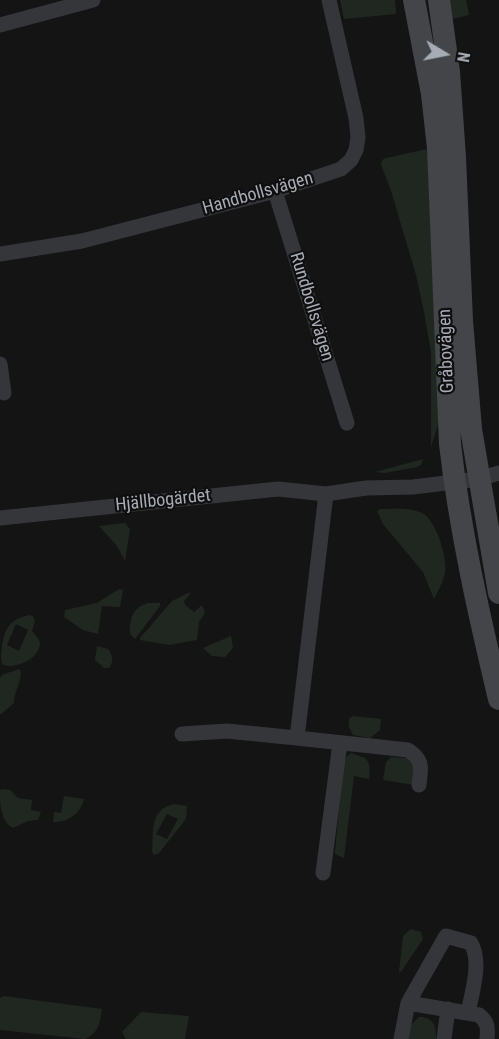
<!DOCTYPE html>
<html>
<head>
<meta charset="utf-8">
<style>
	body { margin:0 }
	#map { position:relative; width:499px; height:1039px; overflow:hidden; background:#141415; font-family:"Roboto Condensed",sans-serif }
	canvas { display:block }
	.north { position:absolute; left:415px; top:24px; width:60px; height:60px; -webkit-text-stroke:4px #0f0f10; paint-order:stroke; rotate:100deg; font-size:16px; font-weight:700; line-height:24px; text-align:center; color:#a7acb4 }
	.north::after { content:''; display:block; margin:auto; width:21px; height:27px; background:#a7acb4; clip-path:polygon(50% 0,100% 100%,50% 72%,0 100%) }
</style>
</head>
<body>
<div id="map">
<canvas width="499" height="1039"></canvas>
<div class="north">N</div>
</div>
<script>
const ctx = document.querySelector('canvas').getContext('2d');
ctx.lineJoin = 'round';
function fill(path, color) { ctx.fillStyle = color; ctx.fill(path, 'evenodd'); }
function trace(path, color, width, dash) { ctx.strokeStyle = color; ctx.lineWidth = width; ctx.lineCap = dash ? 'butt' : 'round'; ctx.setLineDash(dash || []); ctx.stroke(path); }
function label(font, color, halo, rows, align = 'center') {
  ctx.font = font + ' "Roboto Condensed",sans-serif'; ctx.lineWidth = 4.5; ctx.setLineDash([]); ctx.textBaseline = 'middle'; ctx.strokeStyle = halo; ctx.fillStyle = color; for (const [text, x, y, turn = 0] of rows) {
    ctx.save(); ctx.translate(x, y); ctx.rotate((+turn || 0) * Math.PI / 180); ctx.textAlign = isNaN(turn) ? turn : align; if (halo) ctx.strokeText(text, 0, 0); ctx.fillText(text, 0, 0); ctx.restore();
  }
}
fill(new Path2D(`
	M 340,0 L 395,0 L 396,14 L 344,19 Z
	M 448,0 L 466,0 L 469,15 L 452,19 Z
	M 427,149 L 429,159 L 442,424 L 438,425 L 431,447 L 431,352 L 424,312 L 416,275 L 392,194 L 381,164 L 382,160 L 386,158 Z
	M 423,459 L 421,465 L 417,467 L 385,473 L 375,472 Z
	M 380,509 C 393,509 409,507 422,513 C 436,519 448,559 445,573 C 443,582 438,591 434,599 L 423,572 L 383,524 L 377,511 Z
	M 125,523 L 130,529 L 125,561 L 117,546 L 99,526 Z
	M 119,589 L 123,590 L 120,607 L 102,606 L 98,634 L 83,630 L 64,617 L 65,610 L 97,603 Z
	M 188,593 L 191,593 L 184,601 L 185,605 L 194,612 L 202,605 L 205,613 L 199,622 L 197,640 L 169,645 L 140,640 L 140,638 L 172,601 Z
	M 148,603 L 160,603 L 160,606 L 135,639 L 130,634 C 130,618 132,608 148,603 Z
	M 29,615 L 33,616 L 35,621 L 32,631 C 34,634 40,639 40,644 C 39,659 16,669 3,665 C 0,659 1,654 2,646 C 5,627 10,620 29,615 ZM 16,624 L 28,630 L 19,651 L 7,645 Z
	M 231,636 L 233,648 L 225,657 L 212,656 L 203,648 Z
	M 97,646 L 108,649 C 113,655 114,661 109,668 L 104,668 L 95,660 Z
	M 19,669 L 21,672 C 21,684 14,691 14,703 L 0,715 L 0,678 L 2,675 Z
	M 353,716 L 381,719 L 380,730 L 370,738 L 353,735 L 349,727 L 349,719 Z
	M 351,753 L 365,758 C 371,764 370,771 369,779 L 354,776 L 344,858 L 335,854 L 335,852 L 343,766 L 347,756 Z
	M 391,757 L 406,758 L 413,764 L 414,785 L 383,780 L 386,762 Z
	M 3,789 L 10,790 L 18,798 L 32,800 L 31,810 L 41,812 L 38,820 L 28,821 L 13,828 C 0,821 0,803 0,790 Z
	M 64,796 L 84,799 C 81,813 68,823 53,822 L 54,812 L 61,813 Z
	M 174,804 L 187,806 L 186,819 L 159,853 L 154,855 L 152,851 C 154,830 149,810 174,804 ZM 167,814 L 178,819 L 167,839 L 156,834 Z
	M 411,929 L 421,932 L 423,939 L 401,972 L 399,972 L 403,936 Z
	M 4,996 L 102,1009 C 100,1022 99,1033 85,1039 L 0,1030 L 0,998 Z
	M 141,1012 L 189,1016 L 185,1039 L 126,1039 L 122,1032 Z
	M 419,1017 C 433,1016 437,1027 436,1039 L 408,1039 L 411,1025 Z`), '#202721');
trace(new Path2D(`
	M 0,25 L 93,0
	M 275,191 L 347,423
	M 0,254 L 82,241 L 275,191 L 341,169 L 351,160 L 356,150 L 358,137 L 356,118 L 329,0
	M 0,364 L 4,393
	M 326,494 L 297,738 L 408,750 C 424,761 421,767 419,785
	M 0,518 L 278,489 L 326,494 L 366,488 L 413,487 L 479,479 L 499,473
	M 182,734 L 227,731 L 297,738
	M 323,873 L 340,743
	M 408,1003 L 479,1015 C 488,1022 488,1028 487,1039
	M 401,1039 L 408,1003 L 446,936 L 471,943 C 482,963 472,991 468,1013
	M 444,1039 L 448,1009`), '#35363a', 15);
trace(new Path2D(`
	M 414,0 L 432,94 L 438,148 L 450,444 C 460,531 479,615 499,699
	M 439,0 L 449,72 L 455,157 L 462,321 L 471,429 L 499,593`), '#434549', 22);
label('18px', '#a7acb4', '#0f0f10', [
	["Handbollsvägen",258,194,-16],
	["Rundbollsvägen",311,307,73],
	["Gråbovägen",447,351,-92],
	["Hjällbogärdet",163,501,-6]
]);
</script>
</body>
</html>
